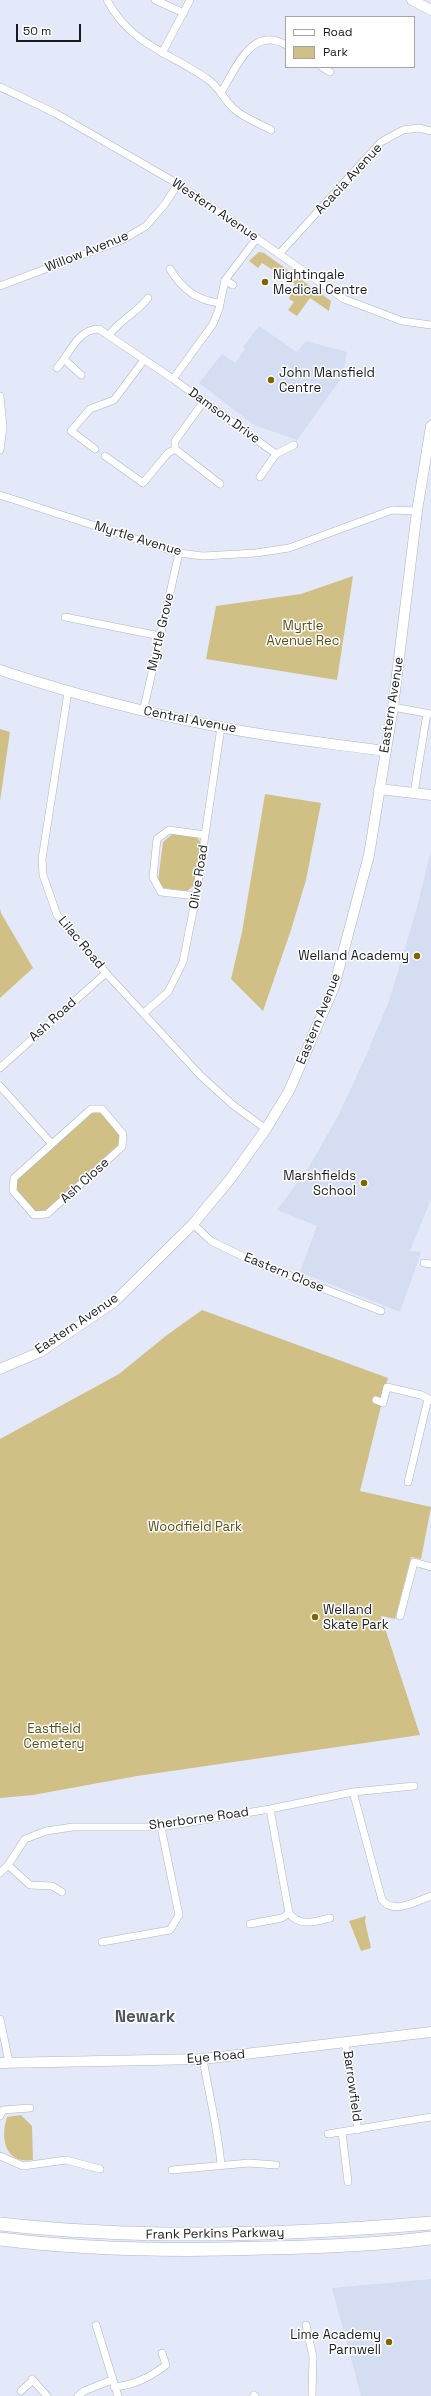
<!DOCTYPE html>
<html>
<head>
<meta charset="utf-8">
<style>
	body { margin:0 }
	#map { position:relative; width:431px; height:2396px; overflow:hidden; background:#e3e9f8; font-family:"Space Grotesk",sans-serif }
	canvas { display:block }
	.legend { position:absolute; left:285px; top:16px; width:130px; height:52px; box-sizing:border-box; background:#fff; border:1px solid #a3a4a6; margin:0; padding:5px 7px; list-style:none; font-size:12px; color:#191b20 }
	.legend li { display:flex; align-items:center; gap:8px; height:20px }
	.legend b { width:20px; border:1px solid #a3a4a6 }
	.scale { position:absolute; left:16px; top:24px; width:65px; height:18px; box-sizing:border-box; border:2px solid #191b20; border-top:0; padding-left:5px; font-size:12px; line-height:14px; white-space:nowrap; color:#191b20; -webkit-text-stroke:3px #fff; paint-order:stroke }
</style>
</head>
<body>
<div id="map">
<canvas width="431" height="2396"></canvas>
<ul class="legend">
<li><b style="height:5px;background:#fff"></b>Road</li>
<li><b style="height:11px;background:#d0c086"></b>Park</li>
</ul>
<div class="scale">50 m</div>
</div>
<script>
const ctx = document.querySelector('canvas').getContext('2d');
ctx.lineJoin = 'round';
function fill(path, color) { ctx.fillStyle = color; ctx.fill(path, 'evenodd'); }
function trace(path, color, width, dash) { ctx.strokeStyle = color; ctx.lineWidth = width; ctx.lineCap = dash ? 'butt' : 'round'; ctx.setLineDash(dash || []); ctx.stroke(path); }
function label(font, color, halo, rows, align = 'center') {
  ctx.font = font + ' "Space Grotesk",sans-serif'; ctx.lineWidth = 3; ctx.setLineDash([]); ctx.textBaseline = 'middle'; ctx.strokeStyle = halo; ctx.fillStyle = color; for (const [text, x, y, turn = 0] of rows) {
    ctx.save(); ctx.translate(x, y); ctx.rotate((+turn || 0) * Math.PI / 180); ctx.textAlign = isNaN(turn) ? turn : align; if (halo) ctx.strokeText(text, 0, 0); ctx.fillText(text, 0, 0); ctx.restore();
  }
}
fill(new Path2D(`
	M 259,326 L 297,352 L 306,341 L 347,352 L 343,376 L 297,440 L 254,425 L 199,383 L 222,354 L 235,363 L 245,349 L 243,347 Z
	M 431,851 L 431,1199 L 410,1251 L 421,1252 L 400,1312 L 300,1272 L 317,1226 L 277,1210 L 309,1167 L 338,1116 L 365,1058 L 389,1001 L 416,911 Z
	M 431,2279 L 431,2396 L 361,2396 L 332,2288 Z`), '#d5ddf3');
fill(new Path2D(`
	M 259,252 L 264,253 L 331,301 L 329,311 L 310,298 L 297,316 L 288,310 L 294,302 L 289,299 L 295,284 L 262,263 L 258,268 L 249,261 Z
	M 353,576 L 337,680 L 206,659 L 216,606 L 301,594 Z
	M 0,729 L 10,732 L 0,801 Z
	M 265,794 L 321,803 L 306,880 L 291,930 L 263,1011 L 231,979 L 242,932 Z
	M 174,833 L 196,837 L 201,842 L 196,884 L 187,891 L 163,888 L 158,881 L 163,842 Z
	M 0,908 L 1,913 L 33,968 L 0,998 Z
	M 92,1112 L 101,1112 L 120,1135 L 118,1145 L 46,1211 L 35,1211 L 16,1189 L 17,1179 Z
	M 202,1310 L 388,1378 L 360,1491 L 431,1507 L 421,1559 L 411,1557 L 395,1619 L 381,1616 L 420,1735 L 137,1776 L 33,1795 L 0,1798 L 0,1439 L 119,1374 L 167,1335 Z
	M 366,1916 L 365,1921 L 371,1948 L 361,1951 L 349,1921 Z
	M 21,2115 L 32,2126 L 33,2160 C 5,2164 0,2139 7,2117 Z`), '#d0c086');
const street = new Path2D(`
	M 107,0 C 130,44 168,52 206,78 C 219,86 223,99 234,109 C 244,118 260,124 271,130
	M 155,0 L 184,13
	M 162,53 L 190,0
	M 322,67 L 330,72
	M 0,87 L 55,113 L 178,184 L 344,299 L 402,321 L 431,325
	M 222,91 C 236,68 252,25 286,45
	M 280,253 L 381,142 L 403,130 L 419,128 L 431,131
	M 170,269 C 181,288 198,301 220,303
	M 225,280 L 233,285
	M 0,286 L 122,240 L 146,226 L 165,204 L 178,184
	M 110,334 C 121,319 137,313 148,298
	M 65,360 L 81,375
	M 57,368 C 70,354 77,329 99,329 L 173,379 L 213,324 L 219,309 L 225,280 L 257,238
	M 173,379 L 276,454
	M 0,396 L 3,427 L 0,450
	M 95,449 L 71,431 L 90,409 L 114,400 L 144,360
	M 175,449 L 220,484
	M 105,456 L 143,483 L 168,453 L 175,449 L 175,441 L 204,401
	M 260,477 L 276,454 L 294,445
	M 0,495 L 179,553 L 203,556 L 256,553 L 289,548 L 392,510 L 417,511
	M 65,617 L 160,636
	M 68,692 L 42,859 L 43,875 L 57,915 L 106,973 L 201,1076 L 233,1105 L 266,1129
	M 393,707 L 431,714
	M 143,712 L 179,553
	M 414,793 L 427,713
	M 196,896 L 161,892 L 153,877 L 157,839 L 169,830 L 205,835
	M 145,1012 L 168,992 L 183,962 L 196,896 L 221,727
	M 0,1068 L 106,973
	M 0,1086 L 51,1143
	M 91,1109 L 102,1109 L 123,1134 L 122,1147 L 47,1214 L 34,1215 L 13,1191 L 14,1178 Z
	M 193,1224 L 211,1241 L 250,1260 L 381,1311
	M 424,1263 L 431,1264
	M 376,1400 L 383,1403 L 387,1387 L 421,1395 L 431,1400
	M 408,1482 L 428,1399
	M 400,1616 L 414,1562 L 431,1567
	M 353,1792 L 382,1900 C 394,1915 416,1901 431,1896
	M 8,1865 L 30,1885 L 52,1886 L 62,1892
	M 0,1873 L 8,1865 L 25,1839 L 46,1831 L 73,1827 L 161,1827 L 270,1809 L 353,1792 L 414,1786
	M 289,1913 C 299,1927 315,1922 330,1918
	M 250,1924 L 282,1918 L 289,1913 L 270,1809
	M 102,1942 L 170,1930 L 179,1915 L 161,1827
	M 0,2019 L 9,2062
	M 345,2042 L 358,2130
	M 203,2059 C 209,2095 218,2129 221,2165
	M 0,2116 L 3,2110 L 30,2108
	M 342,2132 L 348,2182
	M 328,2134 L 431,2117
	M 0,2156 L 23,2166 L 66,2160 L 100,2169
	M 172,2170 L 249,2163 L 276,2165
	M 96,2325 L 118,2396
	M 306,2325 L 313,2357 L 312,2396
	M 32,2379 L 47,2396
	M 114,2387 C 135,2385 150,2377 166,2365 L 162,2353
	M 21,2391 L 33,2380
	M 254,2395 L 255,2396
	M 78,2396 L 84,2391 L 112,2380`);
const secondary = new Path2D(`
	M 412,0 L 431,10
	M 0,670 C 72,694 145,713 220,727 C 274,738 330,743 385,751
	M 379,789 L 431,795
	M 0,1369 L 40,1352 L 114,1302 L 193,1224 L 231,1178 L 266,1129 L 289,1091 L 334,987 L 369,855 L 393,707 L 417,511 L 431,426
	M 0,2063 L 203,2059 L 431,2032`);
const highway = new Path2D(`
	M 0,2224 C 144,2240 287,2235 431,2223
	M 0,2239 C 87,2250 176,2251 264,2248 C 320,2247 376,2245 431,2238`);
trace(street, '#aeb4c2', 8);
trace(secondary, '#aeb4c2', 11);
trace(highway, '#aeb4c2', 14);
trace(street, '#fff', 7);
trace(secondary, '#fff', 10);
trace(highway, '#fff', 13);
for (const [x, y, r, color] of [
	[265,282,4,"#7d6800"],
	[271,380,4,"#7d6800"],
	[417,956,4,"#7d6800"],
	[364,1183,4,"#7d6800"],
	[315,1617,4,"#7d6800"],
	[389,2342,4,"#7d6800"]
]) { const dot = new Path2D(); dot.arc(x, y, r, 0, 2 * Math.PI); ctx.fillStyle = color; ctx.fill(dot); trace(dot, '#fff', 1.5); }
label('13px', '#191b20', '#fff', [
	["Acacia Avenue",349,179,-47],
	["Western Avenue",215,210,34],
	["Willow Avenue",87,252,-22],
	["Damson Drive",224,416,36],
	["Myrtle Avenue",138,539,17],
	["Myrtle Grove",161,632,-77],
	["Eastern Avenue",392,705,-81],
	["Central Avenue",190,720,11],
	["Olive Road",199,877,-81],
	["Lilac Road",81,943,50],
	["Eastern Avenue",319,1019,-68],
	["Ash Road",53,1020,-42],
	["Ash Close",85,1181,-42],
	["Eastern Close",284,1273,22],
	["Eastern Avenue",77,1324,-34],
	["Sherborne Road",199,1819,-8],
	["Eye Road",216,2057,-5],
	["Barrowfield",352,2086,82],
	["Frank Perkins Parkway",215,2234,-1]
]);
label('13px', '#191b20', '#fff', [
	["Nightingale",273,275],
	["Medical Centre",273,290],
	["John Mansfield",279,373],
	["Centre",279,388],
	["Welland Academy",409,956,"right"],
	["Marshfields",356,1176,"right"],
	["School",356,1191,"right"],
	["Welland",323,1610],
	["Skate Park",323,1625],
	["Lime Academy",381,2335,"right"],
	["Parnwell",381,2350,"right"]
], 'left');
label('13px', '#5b4e16', '#fff', [
	["Myrtle",303,626],
	["Avenue Rec",303,641],
	["Woodfield Park",195,1527],
	["Eastfield",54,1729],
	["Cemetery",54,1744]
]);
label('bold 17px', '#515562', '#fff', [
	["Newark",145,2017]
]);
</script>
</body>
</html>
